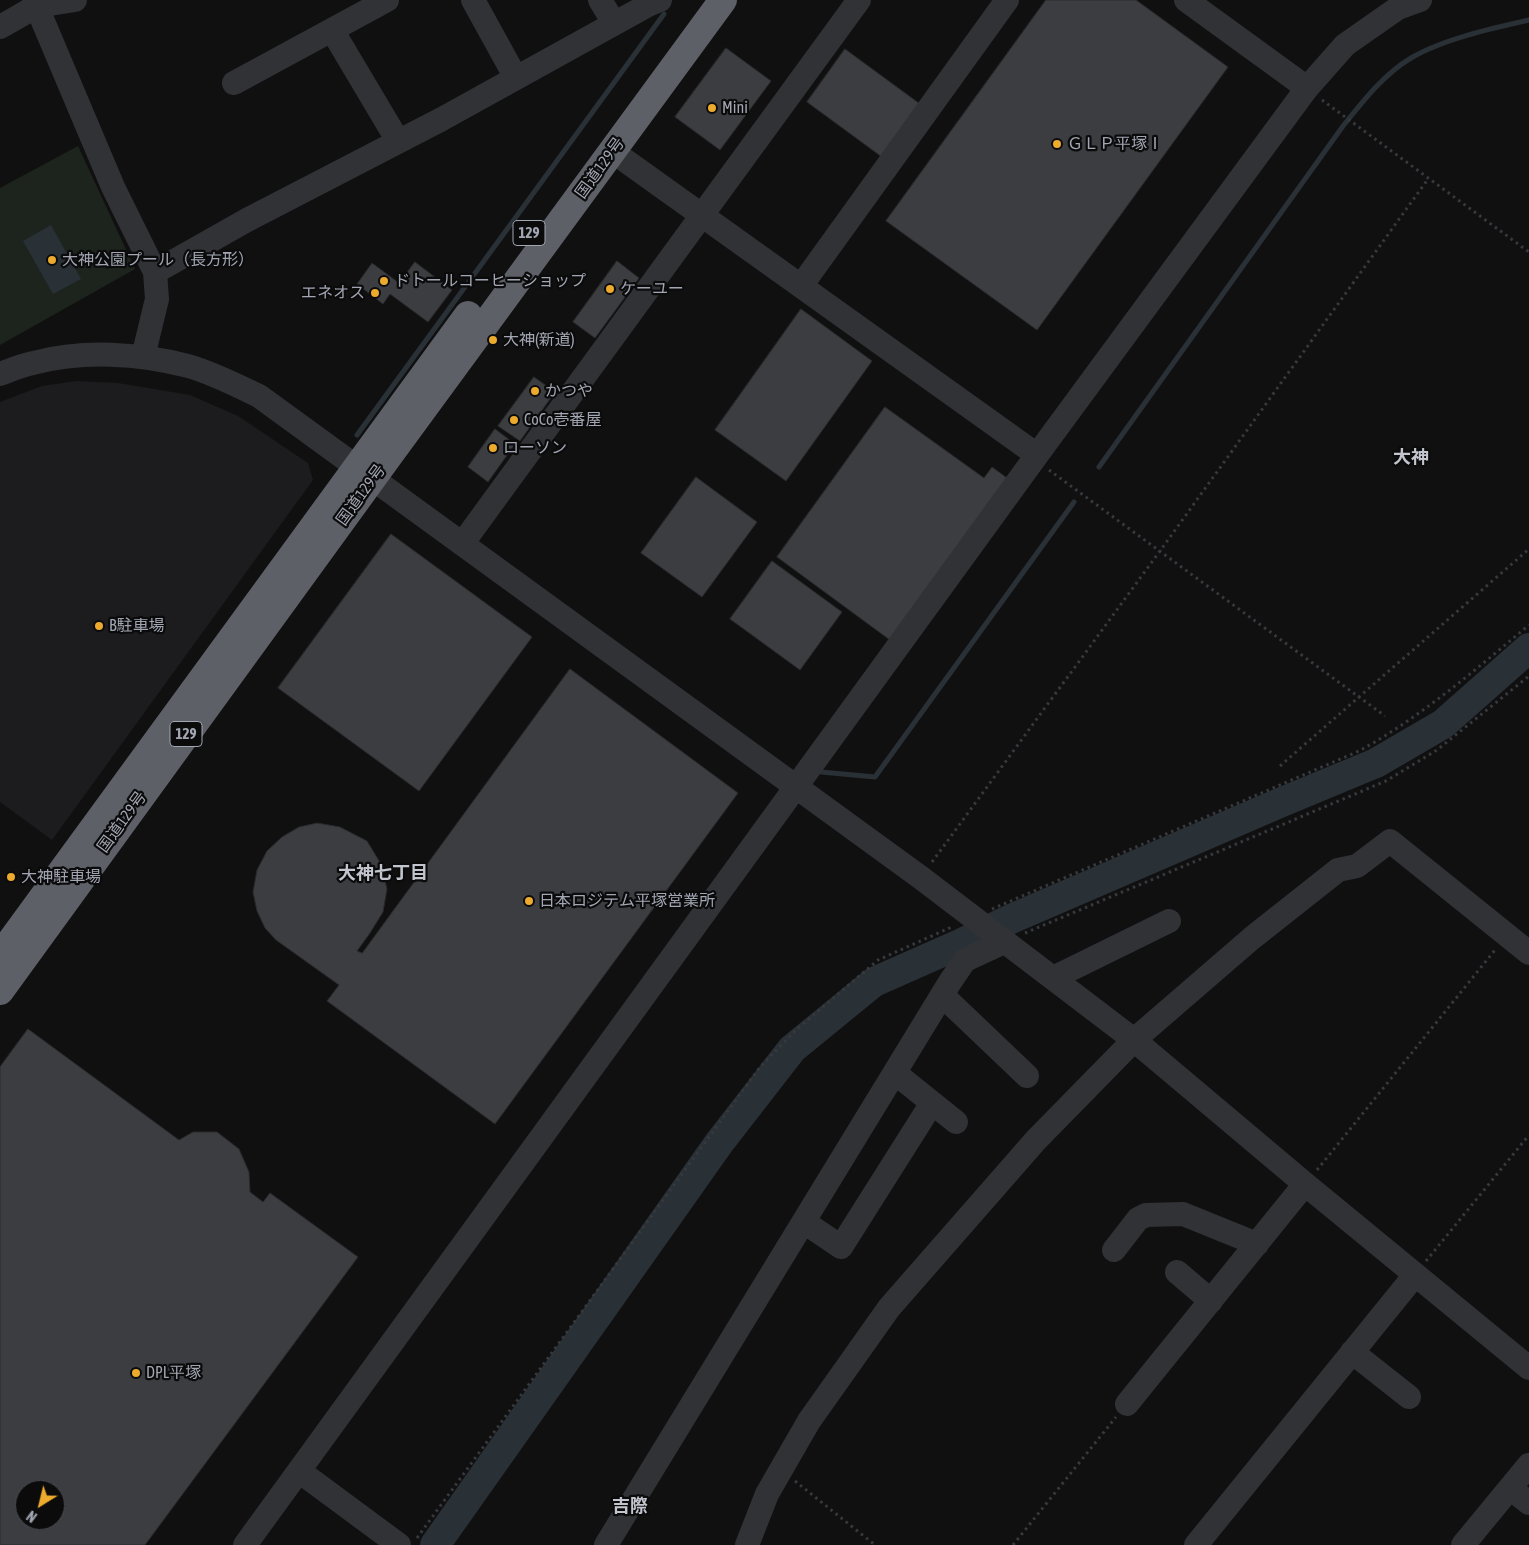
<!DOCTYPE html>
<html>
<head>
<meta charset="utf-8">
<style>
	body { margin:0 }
	#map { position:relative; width:1529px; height:1545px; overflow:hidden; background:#101011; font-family:"Asap Condensed",sans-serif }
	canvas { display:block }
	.north { position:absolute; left:15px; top:1480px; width:50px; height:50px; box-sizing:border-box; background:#0b0b0c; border:1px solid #47494e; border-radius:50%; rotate:216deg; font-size:14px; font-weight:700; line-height:20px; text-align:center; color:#a1a6b2 }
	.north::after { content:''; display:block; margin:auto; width:18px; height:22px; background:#edab2d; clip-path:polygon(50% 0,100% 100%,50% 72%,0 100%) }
</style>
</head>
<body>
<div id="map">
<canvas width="1529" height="1545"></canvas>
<div class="north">N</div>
</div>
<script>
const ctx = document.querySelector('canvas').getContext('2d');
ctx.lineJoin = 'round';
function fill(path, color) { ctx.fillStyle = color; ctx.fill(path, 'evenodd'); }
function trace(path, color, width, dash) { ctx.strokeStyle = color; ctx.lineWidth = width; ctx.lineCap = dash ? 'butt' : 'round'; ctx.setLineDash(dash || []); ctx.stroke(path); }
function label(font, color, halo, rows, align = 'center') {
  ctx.font = font + ' "Asap Condensed","Noto Sans JP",sans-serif'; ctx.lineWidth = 4.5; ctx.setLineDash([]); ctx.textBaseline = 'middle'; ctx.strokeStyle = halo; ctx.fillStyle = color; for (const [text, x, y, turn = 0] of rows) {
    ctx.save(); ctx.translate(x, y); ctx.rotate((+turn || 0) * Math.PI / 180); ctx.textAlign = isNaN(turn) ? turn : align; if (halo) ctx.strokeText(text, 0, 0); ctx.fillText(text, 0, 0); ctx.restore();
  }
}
fill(new Path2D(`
	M 77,381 L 118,383 L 190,395 L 238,416 L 308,463 L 313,480 L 52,840 L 0,802 L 0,402 L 42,386 Z`), '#1c1c1e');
fill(new Path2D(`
	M 78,146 L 135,269 L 0,345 L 0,188 Z`), '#1c241d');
fill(new Path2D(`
	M 51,225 L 81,279 L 53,294 L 23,241 Z`), '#293036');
trace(new Path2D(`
	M 357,435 L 664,14
	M 1099,467 L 1343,126 C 1363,101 1384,74 1411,58 C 1443,39 1493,28 1529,20
	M 821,772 L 875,777 L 1074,502`), '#293036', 5);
trace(new Path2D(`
	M 435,1545 L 719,1143 L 792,1049 L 874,982 L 960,944 L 1011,919 L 1282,802 L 1376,763 L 1443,724 L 1529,648`), '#293036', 30);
const building = new Path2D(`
	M 1046,0 L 1136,0 L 1228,67 L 1037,330 L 886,221 Z
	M 726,48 L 771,81 L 720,150 L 675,117 Z
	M 845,49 L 920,104 L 882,157 L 807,102 Z
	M 617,261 L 639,278 L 595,338 L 573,322 Z
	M 415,262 L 452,290 L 428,322 L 390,294 L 383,304 L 357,284 L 372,263 L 399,283 Z
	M 801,309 L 872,361 L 786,481 L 715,430 Z
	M 534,377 L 555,392 L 520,441 L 498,426 Z
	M 885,407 L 984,478 L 992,467 L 1007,478 L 890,640 L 777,557 Z
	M 495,429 L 515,444 L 488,482 L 468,467 Z
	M 696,477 L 757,522 L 702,597 L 641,553 Z
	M 391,534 L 532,637 L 419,791 L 278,688 Z
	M 772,561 L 842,612 L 800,670 L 730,619 Z
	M 570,669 L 738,793 L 495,1124 L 327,1001 L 339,985 L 276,940 L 265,928 L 257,911 L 253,892 L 257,870 L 267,851 L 282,837 L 299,827 L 317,823 L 340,827 L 367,841 L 381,864 L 387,889 L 383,912 L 370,933 L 357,951 L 362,953 Z
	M 28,1029 L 179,1140 L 193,1132 L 217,1132 L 239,1149 L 249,1172 L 250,1192 L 263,1202 L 270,1193 L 358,1257 L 145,1545 L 0,1545 L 0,1067 ZM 25,1490 L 55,1490 L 55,1520 L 25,1520 Z`);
fill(building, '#3c3d41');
trace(building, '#2a2a2d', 1);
trace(new Path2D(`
	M 1322,100 L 1529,252
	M 1049,470 L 1359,697 L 1529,549
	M 1280,766 L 1359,697 L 1385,716
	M 932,862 L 1160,551 L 1428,179
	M 992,909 L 1359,751 C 1421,717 1475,670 1529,625
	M 1025,933 L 1386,781 L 1437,750 L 1529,676
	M 1317,1170 L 1495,950
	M 1426,1261 L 1529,1135
	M 795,1481 L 875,1545
	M 417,1538 L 760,1067 L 796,1030 L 878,960 L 954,926
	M 1013,1545 L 1116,1417`), '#37393d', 3, [2.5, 4]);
trace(new Path2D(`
	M 34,0 L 113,187 L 155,272 L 157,299 L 143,357
	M 473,0 L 516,78
	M 600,0 L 614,23
	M 1186,0 L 1307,88
	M 0,27 L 37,6 L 75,0
	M 332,30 L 398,141
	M 234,83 L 387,0
	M 612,151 L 1037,455
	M 155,272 L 247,220 L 442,119 L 648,5 L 660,0
	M 801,286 L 1007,0
	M 0,374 C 11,370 22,365 33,363 C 83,350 138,353 188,366 C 213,373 236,385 259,396 L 920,877 L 1134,1040 L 1305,1184 L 1529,1368
	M 462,544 L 859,0
	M 1053,978 L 1169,921
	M 942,995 L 1027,1076
	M 895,1073 L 956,1122
	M 804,1222 L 841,1247 L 932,1103
	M 1114,1250 L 1138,1219 L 1146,1215 L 1183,1214 L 1257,1244
	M 1177,1272 L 1211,1301
	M 1352,1352 L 1409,1397
	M 1127,1404 L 1305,1184
	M 299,1471 L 399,1545
	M 1510,1488 L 1529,1503
	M 245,1545 L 1037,455 L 1307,88 L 1345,45 L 1398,8 L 1420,0
	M 606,1545 L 950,982 L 965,960 L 1004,942
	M 747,1545 L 767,1494 L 809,1421 L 889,1308 L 1036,1140 L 1134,1040 L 1252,938 L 1338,870 L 1357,866 L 1390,841 L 1529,953
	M 1196,1545 L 1415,1275
	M 1463,1545 L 1529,1465`), '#313236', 24);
trace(new Path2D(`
	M 0,956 L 468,315
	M 0,991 L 388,457 L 723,0`), '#5d6067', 28);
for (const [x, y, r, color] of [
	[712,108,5,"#edab2d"],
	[1057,144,5,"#edab2d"],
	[52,260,5,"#edab2d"],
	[384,281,5,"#edab2d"],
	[610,289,5,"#edab2d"],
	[375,293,5,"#edab2d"],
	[493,340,5,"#edab2d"],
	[535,391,5,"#edab2d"],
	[514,420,5,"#edab2d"],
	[493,448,5,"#edab2d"],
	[99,626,5,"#edab2d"],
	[11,877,5,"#edab2d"],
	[529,901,5,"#edab2d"],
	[136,1373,5,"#edab2d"]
]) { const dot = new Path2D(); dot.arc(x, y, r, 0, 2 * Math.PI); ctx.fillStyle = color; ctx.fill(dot); trace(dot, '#0b0b0c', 2); }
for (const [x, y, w] of [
	[529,233,32],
	[186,734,32]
]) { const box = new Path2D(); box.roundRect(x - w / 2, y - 12.5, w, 25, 4); ctx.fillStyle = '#0b0b0c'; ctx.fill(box); trace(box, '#a1a6b2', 1); }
label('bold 15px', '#a1a6b2', null, [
	["129",529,233],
	["129",186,734]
]);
label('16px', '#a1a6b2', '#0b0b0c', [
	["Mini",722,108],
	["ＧＬＰ平塚Ⅰ",1067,144],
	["大神公園プール（長方形）",62,260],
	["ドトールコーヒーショップ",394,281],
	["ケーユー",620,289],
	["エネオス",365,293,"right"],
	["大神(新道)",503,340],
	["かつや",545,391],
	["CoCo壱番屋",524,420],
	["ローソン",503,448],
	["B駐車場",109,626],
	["大神駐車場",21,877],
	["日本ロジテム平塚営業所",539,901],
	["DPL平塚",146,1373]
], 'left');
label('16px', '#a1a6b2', '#0b0b0c', [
	["国道129号",600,168,-54],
	["国道129号",361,495,-54],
	["国道129号",122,822,-54]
]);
label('bold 18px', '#c2c5ce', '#0b0b0c', [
	["大神",1411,457],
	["大神七丁目",383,873],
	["吉際",630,1506]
]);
</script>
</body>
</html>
